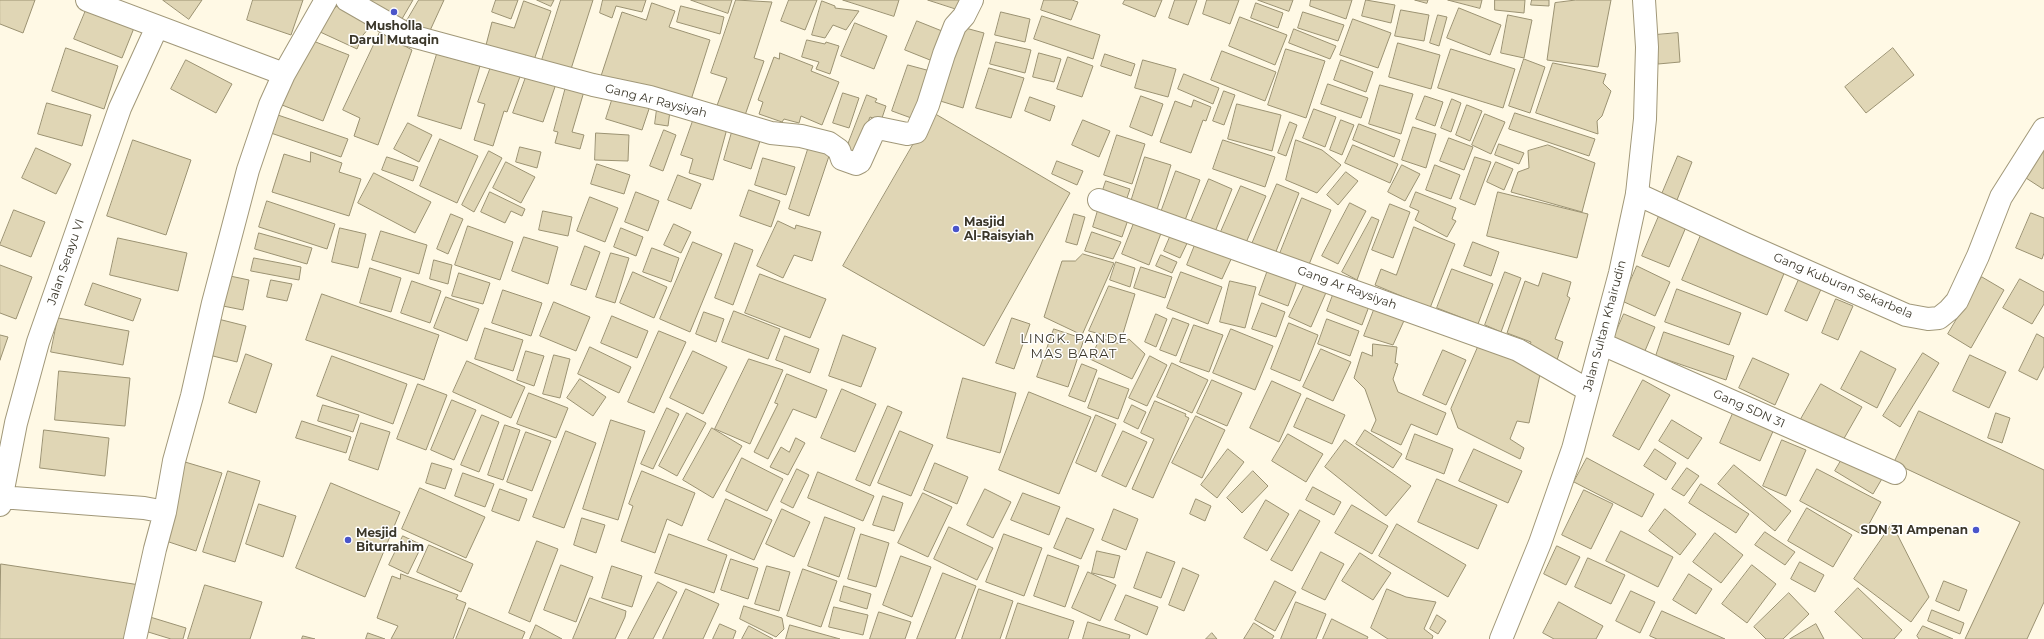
<!DOCTYPE html>
<html>
<head>
<meta charset="utf-8">
<style>
	body { margin:0 }
	canvas { display:block; background:#fff9e5 }
</style>
</head>
<body>
<canvas width="2044" height="639"></canvas>
<script>
const ctx = document.querySelector('canvas').getContext('2d');
ctx.lineJoin = 'round';
function fill(path, color) { ctx.fillStyle = color; ctx.fill(path, 'evenodd'); }
function trace(path, color, width, dash) { ctx.strokeStyle = color; ctx.lineWidth = width; ctx.lineCap = dash ? 'butt' : 'round'; ctx.setLineDash(dash || []); ctx.stroke(path); }
function label(font, color, halo, rows, align = 'center') {
  ctx.font = font + ' Montserrat,sans-serif'; ctx.lineWidth = 3; ctx.setLineDash([]); ctx.textBaseline = 'middle'; ctx.strokeStyle = halo; ctx.fillStyle = color; for (const [text, x, y, turn = 0] of rows) {
    ctx.save(); ctx.translate(x, y); ctx.rotate((+turn || 0) * Math.PI / 180); ctx.textAlign = isNaN(turn) ? turn : align; if (halo) ctx.strokeText(text, 0, 0); ctx.fillText(text, 0, 0); ctx.restore();
  }
}
const building = new Path2D(`
	M 0,0 L 35,0 L 23,33 L 0,24 Z
	M 163,0 L 202,0 L 189,19 Z
	M 253,0 L 303,0 L 291,35 L 247,20 Z
	M 364,0 L 413,0 L 399,24 Z
	M 419,0 L 444,0 L 428,35 L 405,24 Z
	M 496,0 L 518,0 L 511,19 L 492,12 Z
	M 537,0 L 554,0 L 551,6 Z
	M 561,0 L 593,0 L 571,69 L 542,60 Z
	M 603,0 L 646,0 L 642,12 L 616,6 L 612,18 L 600,13 Z
	M 691,0 L 732,0 L 728,13 Z
	M 736,0 L 772,2 L 754,58 L 764,61 L 743,121 L 715,111 L 727,78 L 711,73 Z
	M 789,0 L 817,0 L 805,30 L 781,21 Z
	M 843,0 L 899,0 L 894,16 Z
	M 928,0 L 966,0 L 963,11 Z
	M 1044,0 L 1072,0 L 1078,2 L 1071,20 L 1041,10 Z
	M 1125,0 L 1162,0 L 1155,17 L 1123,4 Z
	M 1175,0 L 1197,0 L 1188,25 L 1169,18 Z
	M 1207,0 L 1239,0 L 1230,24 L 1203,14 Z
	M 1258,0 L 1293,0 L 1289,11 Z
	M 1311,0 L 1352,0 L 1346,19 L 1310,6 Z
	M 1366,0 L 1395,5 L 1391,23 L 1362,16 Z
	M 1415,0 L 1428,0 L 1427,3 Z
	M 1448,0 L 1482,0 L 1480,8 Z
	M 1495,0 L 1525,0 L 1524,13 L 1495,10 Z
	M 1532,0 L 1549,0 L 1549,6 L 1531,5 Z
	M 1576,0 L 1611,0 L 1598,67 L 1547,60 L 1555,3 Z
	M 524,1 L 551,11 L 534,60 L 485,49 L 492,22 L 514,28 Z
	M 822,1 L 835,6 L 835,8 L 859,11 L 846,30 L 833,25 L 825,38 L 812,35 Z
	M 342,2 L 371,26 L 363,35 L 357,49 L 318,31 L 325,17 Z
	M 89,3 L 136,23 L 122,58 L 74,39 Z
	M 652,3 L 675,11 L 669,27 L 710,40 L 690,103 L 601,76 L 622,12 L 646,20 Z
	M 1256,3 L 1283,13 L 1278,28 L 1251,18 Z
	M 681,6 L 724,17 L 720,34 L 677,22 Z
	M 1459,8 L 1501,25 L 1490,55 L 1447,38 Z
	M 1401,10 L 1429,15 L 1424,41 L 1395,36 Z
	M 1001,12 L 1030,19 L 1025,42 L 995,35 Z
	M 1303,12 L 1344,25 L 1338,41 L 1298,28 Z
	M 1438,15 L 1447,17 L 1439,46 L 1430,43 Z
	M 1508,15 L 1532,20 L 1524,58 L 1501,53 Z
	M 1042,16 L 1100,35 L 1093,59 L 1034,39 Z
	M 1240,17 L 1287,35 L 1275,65 L 1229,46 Z
	M 1353,19 L 1391,33 L 1378,68 L 1340,55 Z
	M 917,21 L 947,33 L 935,62 L 905,50 Z
	M 855,23 L 887,36 L 874,69 L 841,56 Z
	M 958,26 L 984,33 L 963,108 L 937,100 Z
	M 1294,29 L 1336,46 L 1330,59 L 1289,43 Z
	M 380,32 L 412,50 L 378,145 L 354,136 L 360,118 L 343,110 Z
	M 1678,33 L 1680,62 L 1658,64 L 1655,35 Z
	M 308,39 L 349,55 L 323,121 L 282,105 Z
	M 807,40 L 825,44 L 826,42 L 839,46 L 830,74 L 816,69 L 819,62 L 802,57 Z
	M 996,42 L 1031,50 L 1025,73 L 990,64 Z
	M 1398,43 L 1440,55 L 1431,89 L 1389,77 Z
	M 66,48 L 118,66 L 104,109 L 52,91 Z
	M 1893,48 L 1914,75 L 1866,113 L 1845,87 Z
	M 1286,49 L 1325,61 L 1306,118 L 1268,105 Z
	M 1451,49 L 1515,69 L 1503,108 L 1438,88 Z
	M 1222,51 L 1276,72 L 1265,101 L 1211,80 Z
	M 780,53 L 813,66 L 811,71 L 839,82 L 822,125 L 801,116 L 799,123 L 784,119 L 782,122 L 759,114 L 763,102 L 758,100 L 774,57 L 779,59 Z
	M 1039,53 L 1061,59 L 1054,82 L 1033,77 Z
	M 437,54 L 480,66 L 461,129 L 418,116 Z
	M 1105,54 L 1135,64 L 1131,76 L 1101,66 Z
	M 1068,57 L 1093,66 L 1082,97 L 1057,89 Z
	M 1524,59 L 1545,67 L 1530,113 L 1509,106 Z
	M 186,60 L 232,84 L 216,113 L 171,89 Z
	M 1143,60 L 1176,69 L 1168,97 L 1135,88 Z
	M 1341,60 L 1373,72 L 1366,92 L 1334,80 Z
	M 1553,63 L 1606,74 L 1603,83 L 1611,91 L 1602,116 L 1597,121 L 1598,134 L 1536,113 Z
	M 492,64 L 521,74 L 507,112 L 504,111 L 493,146 L 474,140 L 485,104 L 478,102 Z
	M 908,65 L 934,72 L 914,119 L 892,111 Z
	M 989,68 L 1024,78 L 1011,118 L 976,108 Z
	M 1184,74 L 1219,88 L 1213,104 L 1178,89 Z
	M 526,77 L 557,81 L 543,122 L 513,113 Z
	M 567,83 L 585,88 L 572,132 L 584,135 L 580,149 L 555,143 L 558,132 L 554,131 Z
	M 1328,84 L 1368,98 L 1361,118 L 1321,104 Z
	M 1380,85 L 1413,94 L 1401,134 L 1369,124 Z
	M 1224,91 L 1235,95 L 1224,125 L 1213,121 Z
	M 843,93 L 859,98 L 849,128 L 833,123 Z
	M 614,94 L 650,106 L 642,130 L 606,119 Z
	M 867,95 L 877,99 L 875,102 L 886,106 L 881,121 L 870,117 L 853,159 L 844,155 Z
	M 1141,96 L 1163,104 L 1152,136 L 1130,127 Z
	M 1425,96 L 1443,102 L 1435,126 L 1416,119 Z
	M 1030,97 L 1055,106 L 1050,121 L 1025,111 Z
	M 1452,99 L 1461,103 L 1451,132 L 1441,128 Z
	M 1194,100 L 1211,107 L 1206,121 L 1203,120 L 1191,153 L 1160,142 L 1175,101 L 1191,107 Z
	M 47,103 L 91,115 L 82,146 L 38,134 Z
	M 1237,104 L 1281,115 L 1272,151 L 1228,139 Z
	M 1467,105 L 1482,111 L 1470,141 L 1456,135 Z
	M 657,109 L 670,111 L 668,126 L 655,124 Z
	M 1314,109 L 1336,117 L 1325,147 L 1303,138 Z
	M 932,112 L 1070,193 L 984,346 L 843,266 Z
	M 272,113 L 348,139 L 341,157 L 265,131 Z
	M 1515,113 L 1595,139 L 1589,156 L 1509,129 Z
	M 1485,114 L 1505,122 L 1491,154 L 1472,145 Z
	M 694,118 L 728,125 L 713,180 L 689,173 L 693,159 L 681,155 Z
	M 1083,120 L 1110,131 L 1099,157 L 1072,145 Z
	M 1341,120 L 1354,125 L 1342,155 L 1330,150 Z
	M 1290,122 L 1297,125 L 1286,156 L 1278,153 Z
	M 408,123 L 432,135 L 419,162 L 394,149 Z
	M 1359,124 L 1400,140 L 1394,157 L 1353,140 Z
	M 1413,127 L 1436,134 L 1426,168 L 1402,160 Z
	M 664,130 L 676,135 L 663,171 L 650,166 Z
	M 732,132 L 760,141 L 751,169 L 724,160 Z
	M 596,133 L 629,135 L 628,161 L 595,160 Z
	M 1117,135 L 1145,144 L 1132,184 L 1104,175 Z
	M 1449,138 L 1473,147 L 1464,170 L 1440,161 Z
	M 440,139 L 478,156 L 457,203 L 420,186 Z
	M 133,140 L 191,160 L 166,235 L 107,216 Z
	M 1223,140 L 1275,157 L 1265,187 L 1213,169 Z
	M 1296,140 L 1322,150 L 1341,165 L 1317,193 L 1286,180 Z
	M 810,143 L 831,150 L 809,216 L 789,209 Z
	M 1499,144 L 1524,153 L 1519,164 L 1495,155 Z
	M 1353,145 L 1398,164 L 1390,183 L 1345,163 Z
	M 1548,145 L 1595,163 L 1582,212 L 1511,192 L 1518,172 L 1529,168 L 1528,151 Z
	M 520,147 L 541,152 L 537,168 L 516,162 Z
	M 36,148 L 71,164 L 56,194 L 22,178 Z
	M 2044,149 L 2044,187 L 2043,189 L 2026,178 Z
	M 489,151 L 502,158 L 474,212 L 462,205 Z
	M 311,152 L 342,163 L 339,172 L 361,179 L 349,216 L 272,192 L 284,154 L 310,162 Z
	M 1678,156 L 1692,162 L 1677,200 L 1662,194 Z
	M 387,157 L 418,167 L 413,181 L 382,170 Z
	M 1145,157 L 1171,165 L 1156,213 L 1130,205 Z
	M 1475,157 L 1491,162 L 1475,205 L 1460,199 Z
	M 763,158 L 795,167 L 786,195 L 755,185 Z
	M 1057,161 L 1083,171 L 1077,185 L 1052,174 Z
	M 506,162 L 535,177 L 521,203 L 493,188 Z
	M 1496,162 L 1513,169 L 1504,190 L 1487,182 Z
	M 597,164 L 630,175 L 624,194 L 591,184 Z
	M 1402,165 L 1420,174 L 1405,201 L 1388,192 Z
	M 1435,165 L 1460,175 L 1451,199 L 1426,190 Z
	M 1176,171 L 1200,180 L 1184,223 L 1160,215 Z
	M 1346,172 L 1358,181 L 1338,205 L 1327,195 Z
	M 374,173 L 431,202 L 415,233 L 358,203 Z
	M 678,175 L 701,184 L 691,209 L 668,200 Z
	M 1209,179 L 1232,189 L 1215,232 L 1191,222 Z
	M 1106,181 L 1130,189 L 1125,204 L 1101,196 Z
	M 1277,184 L 1299,193 L 1275,254 L 1252,244 Z
	M 1241,186 L 1266,196 L 1245,245 L 1220,234 Z
	M 749,190 L 780,201 L 771,227 L 740,216 Z
	M 490,192 L 525,209 L 522,216 L 511,211 L 505,223 L 481,212 Z
	M 636,192 L 659,201 L 648,231 L 625,222 Z
	M 1416,192 L 1456,208 L 1452,219 L 1456,221 L 1447,237 L 1415,220 L 1419,211 L 1410,207 Z
	M 1498,192 L 1588,214 L 1577,258 L 1487,236 Z
	M 590,197 L 618,208 L 605,242 L 577,231 Z
	M 1302,198 L 1331,210 L 1308,267 L 1279,256 Z
	M 267,201 L 335,224 L 327,249 L 259,227 Z
	M 1350,203 L 1366,211 L 1338,264 L 1322,256 Z
	M 1390,204 L 1410,212 L 1393,258 L 1372,250 Z
	M 1099,207 L 1129,217 L 1122,237 L 1093,227 Z
	M 14,210 L 45,222 L 31,257 L 0,245 Z
	M 543,211 L 572,217 L 568,236 L 539,230 Z
	M 2031,213 L 2044,218 L 2044,253 L 2042,259 L 2016,248 Z
	M 451,214 L 463,219 L 448,254 L 437,249 Z
	M 1074,214 L 1085,217 L 1077,245 L 1066,242 Z
	M 1659,216 L 1686,227 L 1669,267 L 1642,256 Z
	M 1372,217 L 1379,220 L 1357,280 L 1342,272 Z
	M 1136,218 L 1163,228 L 1149,265 L 1122,254 Z
	M 778,221 L 795,229 L 796,225 L 821,232 L 812,261 L 794,255 L 783,278 L 757,266 Z
	M 674,224 L 691,232 L 681,253 L 664,245 Z
	M 468,226 L 513,242 L 500,280 L 455,265 Z
	M 1414,227 L 1455,244 L 1430,308 L 1375,285 L 1381,269 L 1396,275 Z
	M 340,228 L 366,234 L 358,268 L 332,262 Z
	M 621,228 L 643,237 L 636,256 L 614,247 Z
	M 1173,230 L 1190,237 L 1180,258 L 1164,251 Z
	M 381,231 L 427,245 L 419,274 L 372,260 Z
	M 1092,232 L 1121,242 L 1113,259 L 1085,251 Z
	M 259,233 L 312,248 L 307,264 L 255,249 Z
	M 1701,235 L 1785,271 L 1767,315 L 1682,280 Z
	M 524,237 L 558,247 L 548,284 L 512,271 Z
	M 118,238 L 187,253 L 178,291 L 110,275 Z
	M 1197,240 L 1233,255 L 1222,279 L 1187,265 Z
	M 693,242 L 722,254 L 690,332 L 660,319 Z
	M 1473,242 L 1499,252 L 1491,276 L 1464,266 Z
	M 735,243 L 753,250 L 733,305 L 715,298 Z
	M 585,246 L 600,252 L 586,290 L 571,285 Z
	M 652,248 L 679,258 L 671,282 L 643,272 Z
	M 611,253 L 629,258 L 615,303 L 596,297 Z
	M 1083,254 L 1114,263 L 1082,335 L 1044,317 L 1062,261 L 1075,261 Z
	M 1161,255 L 1177,262 L 1172,273 L 1156,266 Z
	M 254,258 L 301,267 L 299,280 L 251,271 Z
	M 434,260 L 452,265 L 448,284 L 430,279 Z
	M 1116,262 L 1135,268 L 1130,287 L 1110,280 Z
	M 0,265 L 32,277 L 16,319 L 0,313 Z
	M 1637,266 L 1670,282 L 1655,316 L 1622,301 Z
	M 1141,267 L 1172,277 L 1165,298 L 1134,288 Z
	M 1269,267 L 1298,278 L 1288,306 L 1259,295 Z
	M 370,268 L 401,278 L 391,312 L 360,303 Z
	M 1452,269 L 1493,284 L 1478,324 L 1437,308 Z
	M 633,272 L 667,287 L 654,318 L 620,303 Z
	M 1181,272 L 1222,287 L 1208,324 L 1167,308 Z
	M 1505,272 L 1521,278 L 1501,332 L 1485,325 Z
	M 459,273 L 490,283 L 483,304 L 452,296 Z
	M 1543,273 L 1571,282 L 1567,296 L 1570,298 L 1555,339 L 1563,342 L 1556,363 L 1527,353 L 1531,342 L 1507,333 L 1525,281 L 1538,286 Z
	M 760,274 L 826,299 L 810,338 L 745,313 Z
	M 230,276 L 249,280 L 243,310 L 223,306 Z
	M 1800,277 L 1822,287 L 1807,321 L 1785,311 Z
	M 1982,277 L 2004,290 L 1971,348 L 1948,334 Z
	M 1307,279 L 1328,288 L 1311,327 L 1289,317 Z
	M 2020,279 L 2044,292 L 2044,304 L 2032,324 L 2003,308 Z
	M 271,280 L 292,284 L 287,301 L 267,297 Z
	M 412,281 L 441,291 L 430,323 L 401,313 Z
	M 1230,281 L 1256,287 L 1245,328 L 1220,322 Z
	M 93,283 L 141,299 L 133,321 L 85,305 Z
	M 1109,286 L 1135,294 L 1121,340 L 1089,331 Z
	M 1336,287 L 1371,301 L 1362,325 L 1327,311 Z
	M 1677,289 L 1741,313 L 1729,345 L 1665,322 Z
	M 503,290 L 542,303 L 531,336 L 492,323 Z
	M 322,294 L 439,335 L 424,380 L 306,340 Z
	M 446,297 L 479,309 L 467,341 L 434,328 Z
	M 1836,299 L 1853,306 L 1838,340 L 1822,333 Z
	M 554,302 L 590,317 L 576,351 L 540,336 Z
	M 1377,302 L 1407,314 L 1393,345 L 1364,336 Z
	M 1262,303 L 1285,312 L 1276,337 L 1252,329 Z
	M 734,311 L 780,329 L 768,359 L 722,342 Z
	M 704,312 L 724,319 L 716,342 L 696,334 Z
	M 1156,314 L 1167,319 L 1156,347 L 1145,342 Z
	M 1624,314 L 1655,327 L 1642,358 L 1611,344 Z
	M 612,316 L 648,331 L 637,358 L 601,343 Z
	M 58,318 L 129,331 L 123,365 L 51,352 Z
	M 1012,318 L 1030,324 L 1014,369 L 996,363 Z
	M 1173,318 L 1189,324 L 1176,356 L 1160,350 Z
	M 218,319 L 246,326 L 237,362 L 209,355 Z
	M 1327,319 L 1359,331 L 1350,356 L 1318,344 Z
	M 1289,323 L 1318,335 L 1300,381 L 1271,369 Z
	M 1194,325 L 1223,335 L 1209,372 L 1180,362 Z
	M 485,328 L 523,340 L 513,371 L 475,359 Z
	M 1054,329 L 1084,339 L 1068,387 L 1037,377 Z
	M 1231,329 L 1273,346 L 1255,390 L 1213,373 Z
	M 659,331 L 686,342 L 654,413 L 628,402 Z
	M 1664,332 L 1734,356 L 1726,380 L 1656,356 Z
	M 2037,334 L 2044,338 L 2044,366 L 2037,380 L 2019,371 Z
	M 0,335 L 8,337 L 0,360 Z
	M 843,335 L 876,348 L 861,387 L 829,376 Z
	M 785,336 L 819,349 L 810,373 L 776,360 Z
	M 1101,338 L 1120,344 L 1129,339 L 1145,354 L 1132,379 L 1090,359 Z
	M 1373,344 L 1397,347 L 1395,363 L 1398,364 L 1393,379 L 1398,392 L 1446,413 L 1437,435 L 1411,424 L 1401,445 L 1371,431 L 1376,420 L 1365,389 L 1354,378 L 1362,352 L 1372,356 Z
	M 590,347 L 631,367 L 619,393 L 578,374 Z
	M 1478,347 L 1541,370 L 1529,423 L 1517,421 L 1510,439 L 1524,448 L 1520,459 L 1458,428 L 1451,409 Z
	M 1321,349 L 1351,362 L 1333,401 L 1303,387 Z
	M 1443,350 L 1466,360 L 1446,405 L 1423,395 Z
	M 526,351 L 544,356 L 534,386 L 517,380 Z
	M 693,351 L 727,367 L 703,414 L 670,398 Z
	M 1861,351 L 1896,369 L 1877,408 L 1841,389 Z
	M 1923,353 L 1939,363 L 1900,427 L 1883,416 Z
	M 246,354 L 272,364 L 256,413 L 229,403 Z
	M 554,355 L 570,359 L 560,398 L 543,394 Z
	M 1970,355 L 2006,372 L 1989,408 L 1953,391 Z
	M 332,356 L 407,384 L 393,424 L 317,396 Z
	M 1150,356 L 1167,365 L 1147,406 L 1129,398 Z
	M 1753,358 L 1789,374 L 1775,405 L 1739,388 Z
	M 749,359 L 783,370 L 750,444 L 715,429 Z
	M 467,361 L 525,387 L 511,418 L 453,392 Z
	M 1172,363 L 1208,380 L 1192,413 L 1157,397 Z
	M 1082,364 L 1097,370 L 1085,402 L 1069,396 Z
	M 59,371 L 130,378 L 125,426 L 55,420 Z
	M 787,374 L 827,390 L 816,418 L 793,409 L 768,459 L 754,452 L 778,404 L 775,403 Z
	M 963,378 L 1016,393 L 1000,453 L 947,438 Z
	M 1099,378 L 1129,389 L 1118,419 L 1088,408 Z
	M 580,379 L 606,397 L 593,416 L 567,398 Z
	M 1212,380 L 1242,393 L 1227,426 L 1197,413 Z
	M 1643,380 L 1670,395 L 1639,450 L 1613,436 Z
	M 1272,381 L 1301,394 L 1279,442 L 1250,428 Z
	M 418,384 L 447,395 L 426,450 L 397,439 Z
	M 1821,384 L 1862,407 L 1842,442 L 1801,419 Z
	M 842,389 L 876,404 L 855,452 L 821,438 Z
	M 1029,392 L 1091,417 L 1059,494 L 999,470 Z
	M 529,393 L 568,408 L 556,438 L 517,424 Z
	M 1307,398 L 1345,415 L 1332,444 L 1294,427 Z
	M 452,400 L 476,410 L 454,460 L 431,450 Z
	M 1155,401 L 1186,414 L 1185,416 L 1189,418 L 1153,498 L 1132,489 L 1154,439 L 1141,433 Z
	M 323,405 L 359,415 L 353,432 L 318,421 Z
	M 1132,405 L 1146,412 L 1138,429 L 1124,422 Z
	M 888,406 L 902,412 L 870,486 L 856,480 Z
	M 667,408 L 679,414 L 653,469 L 641,464 Z
	M 1734,411 L 1774,429 L 1760,461 L 1720,443 Z
	M 1919,411 L 2044,470 L 2044,602 L 2027,639 L 1965,639 L 2020,522 L 1894,463 Z
	M 687,413 L 706,423 L 677,476 L 659,466 Z
	M 1996,413 L 2010,418 L 2002,443 L 1988,438 Z
	M 482,415 L 499,422 L 479,472 L 461,465 Z
	M 1096,415 L 1116,424 L 1096,472 L 1076,463 Z
	M 1196,416 L 1225,430 L 1202,478 L 1172,463 Z
	M 611,420 L 645,431 L 618,520 L 583,509 Z
	M 1672,420 L 1702,438 L 1688,459 L 1659,441 Z
	M 302,421 L 351,437 L 346,453 L 296,438 Z
	M 361,423 L 390,432 L 378,470 L 349,460 Z
	M 505,425 L 520,430 L 503,480 L 488,475 Z
	M 712,428 L 742,446 L 713,498 L 683,480 Z
	M 44,430 L 109,438 L 105,476 L 40,468 Z
	M 1365,430 L 1402,454 L 1393,468 L 1356,444 Z
	M 566,431 L 596,443 L 564,528 L 533,517 Z
	M 900,431 L 933,445 L 911,496 L 878,483 Z
	M 1123,431 L 1147,442 L 1126,487 L 1102,476 Z
	M 526,432 L 551,441 L 532,491 L 507,482 Z
	M 1288,434 L 1323,454 L 1306,482 L 1272,461 Z
	M 1415,434 L 1453,449 L 1444,474 L 1406,459 Z
	M 796,438 L 805,443 L 788,475 L 770,467 L 781,447 L 789,452 Z
	M 1345,440 L 1411,486 L 1386,516 L 1325,467 Z
	M 1782,440 L 1806,450 L 1786,496 L 1763,486 Z
	M 1228,449 L 1244,462 L 1217,498 L 1201,485 Z
	M 1474,449 L 1522,471 L 1508,503 L 1459,481 Z
	M 1655,449 L 1676,463 L 1666,480 L 1644,466 Z
	M 1845,454 L 1883,477 L 1873,494 L 1835,471 Z
	M 742,458 L 783,479 L 767,511 L 726,491 Z
	M 1587,458 L 1654,494 L 1642,517 L 1574,482 Z
	M 185,462 L 222,473 L 196,551 L 160,539 Z
	M 432,463 L 452,469 L 445,489 L 426,483 Z
	M 935,463 L 968,477 L 957,504 L 924,490 Z
	M 1734,465 L 1791,511 L 1775,531 L 1718,484 Z
	M 1687,468 L 1699,476 L 1684,496 L 1672,489 Z
	M 797,469 L 809,475 L 793,508 L 781,502 Z
	M 1817,469 L 1881,502 L 1863,535 L 1800,501 Z
	M 228,471 L 260,481 L 235,562 L 203,552 Z
	M 642,471 L 695,493 L 682,526 L 667,519 L 655,553 L 621,541 L 633,506 L 629,504 Z
	M 1253,471 L 1268,486 L 1242,513 L 1227,498 Z
	M 818,472 L 874,496 L 863,521 L 808,498 Z
	M 463,473 L 494,484 L 485,507 L 455,496 Z
	M 1437,479 L 1497,505 L 1478,549 L 1418,522 Z
	M 331,483 L 400,512 L 365,597 L 296,568 Z
	M 1701,484 L 1749,514 L 1736,533 L 1689,503 Z
	M 1313,487 L 1341,502 L 1334,515 L 1306,500 Z
	M 420,488 L 485,517 L 466,558 L 402,529 Z
	M 500,489 L 527,499 L 519,521 L 492,511 Z
	M 985,489 L 1011,502 L 993,538 L 967,525 Z
	M 1584,490 L 1613,504 L 1591,549 L 1562,535 Z
	M 923,493 L 952,507 L 928,557 L 898,543 Z
	M 1023,493 L 1060,507 L 1049,535 L 1011,520 Z
	M 883,496 L 903,503 L 894,531 L 873,525 Z
	M 726,499 L 772,520 L 754,560 L 708,540 Z
	M 1196,499 L 1211,506 L 1205,521 L 1190,514 Z
	M 1266,500 L 1289,514 L 1267,551 L 1244,538 Z
	M 259,504 L 296,516 L 283,557 L 246,544 Z
	M 1352,505 L 1388,526 L 1372,554 L 1335,533 Z
	M 1807,508 L 1852,535 L 1833,567 L 1788,541 Z
	M 782,509 L 810,522 L 794,557 L 766,544 Z
	M 1114,509 L 1138,519 L 1126,550 L 1102,540 Z
	M 1665,509 L 1696,534 L 1680,555 L 1649,531 Z
	M 1300,510 L 1320,521 L 1292,571 L 1271,560 Z
	M 825,517 L 855,528 L 839,577 L 808,566 Z
	M 582,518 L 605,525 L 596,553 L 574,545 Z
	M 1067,518 L 1094,529 L 1081,559 L 1054,548 Z
	M 1397,524 L 1466,565 L 1448,597 L 1379,556 Z
	M 1892,524 L 1929,597 L 1911,622 L 1854,579 Z
	M 949,527 L 993,548 L 977,580 L 934,559 Z
	M 1621,531 L 1673,557 L 1658,587 L 1606,561 Z
	M 1765,532 L 1795,552 L 1785,565 L 1755,545 Z
	M 1715,533 L 1743,555 L 1721,583 L 1693,562 Z
	M 669,534 L 727,555 L 714,593 L 655,573 Z
	M 861,534 L 889,543 L 876,587 L 848,579 Z
	M 1004,534 L 1042,548 L 1024,596 L 986,582 Z
	M 403,536 L 422,545 L 408,574 L 389,565 Z
	M 537,541 L 558,549 L 530,622 L 509,613 Z
	M 429,545 L 473,564 L 461,592 L 417,572 Z
	M 1557,546 L 1580,557 L 1566,585 L 1544,574 Z
	M 1097,551 L 1120,556 L 1114,578 L 1092,573 Z
	M 1147,552 L 1175,562 L 1161,598 L 1134,588 Z
	M 1321,552 L 1344,564 L 1325,600 L 1302,589 Z
	M 1360,553 L 1391,573 L 1373,600 L 1342,581 Z
	M 1048,555 L 1079,566 L 1065,607 L 1034,596 Z
	M 901,556 L 931,567 L 912,617 L 883,605 Z
	M 1588,558 L 1625,575 L 1611,604 L 1575,587 Z
	M 731,559 L 758,568 L 748,599 L 721,590 Z
	M 1800,562 L 1824,575 L 1815,592 L 1791,579 Z
	M 1,564 L 140,585 L 129,639 L 0,639 Z
	M 561,565 L 593,577 L 576,622 L 544,610 Z
	M 1752,565 L 1776,584 L 1747,623 L 1722,604 Z
	M 612,566 L 642,576 L 632,607 L 602,598 Z
	M 767,566 L 790,572 L 779,611 L 755,604 Z
	M 1183,568 L 1199,575 L 1184,611 L 1169,605 Z
	M 803,569 L 837,581 L 821,627 L 787,616 Z
	M 1088,572 L 1116,585 L 1100,621 L 1072,608 Z
	M 943,573 L 976,586 L 955,639 L 917,639 Z
	M 401,574 L 458,595 L 456,599 L 466,603 L 453,639 L 391,639 L 398,626 L 377,618 L 392,576 L 400,579 Z
	M 1689,574 L 1712,589 L 1696,614 L 1673,600 Z
	M 1275,581 L 1296,592 L 1275,631 L 1255,620 Z
	M 1944,581 L 1967,590 L 1959,611 L 1936,601 Z
	M 658,582 L 677,592 L 653,639 L 628,639 Z
	M 205,585 L 262,602 L 250,639 L 188,639 Z
	M 844,586 L 871,594 L 867,609 L 840,601 Z
	M 1858,588 L 1902,630 L 1894,639 L 1863,639 L 1835,612 Z
	M 686,589 L 719,604 L 703,639 L 663,639 Z
	M 979,589 L 1013,601 L 1000,639 L 962,639 Z
	M 1387,589 L 1406,597 L 1436,602 L 1424,629 L 1433,636 L 1432,639 L 1388,639 L 1371,628 Z
	M 1631,591 L 1655,602 L 1640,633 L 1616,621 Z
	M 1789,593 L 1809,614 L 1783,639 L 1766,639 L 1754,627 Z
	M 1126,595 L 1158,607 L 1147,635 L 1115,620 Z
	M 590,598 L 626,611 L 625,617 L 615,639 L 573,639 Z
	M 1296,602 L 1326,614 L 1316,639 L 1281,639 Z
	M 1559,602 L 1603,626 L 1596,639 L 1554,639 L 1543,633 Z
	M 1018,603 L 1074,621 L 1068,639 L 1006,639 Z
	M 744,606 L 782,618 L 784,629 L 776,637 L 740,619 Z
	M 834,607 L 868,615 L 863,635 L 829,627 Z
	M 469,608 L 525,632 L 522,639 L 456,639 Z
	M 1932,610 L 1964,623 L 1960,634 L 1928,621 Z
	M 1662,611 L 1725,639 L 1657,639 L 1650,636 Z
	M 879,612 L 911,622 L 905,639 L 870,639 Z
	M 1437,615 L 1446,621 L 1438,634 L 1430,629 Z
	M 150,617 L 186,628 L 183,639 L 171,639 L 145,631 Z
	M 1332,619 L 1368,637 L 1367,639 L 1323,639 Z
	M 1088,622 L 1130,635 L 1129,639 L 1083,639 Z
	M 1254,623 L 1274,636 L 1272,639 L 1244,639 Z
	M 720,624 L 736,631 L 733,639 L 713,639 Z
	M 1816,624 L 1824,639 L 1790,639 Z
	M 536,625 L 562,639 L 530,639 Z
	M 790,625 L 840,639 L 786,639 Z
	M 749,626 L 773,639 L 742,639 Z
	M 1923,626 L 1953,639 L 1919,639 L 1917,636 Z
	M 368,633 L 385,639 L 366,639 Z
	M 1212,633 L 1217,639 L 1206,639 Z
	M 303,636 L 315,639 L 302,639 Z`);
fill(building, '#e0d6b5');
trace(building, '#9b9272', 1);
const minor = new Path2D(`
	M 87,0 L 284,74
	M 347,0 L 408,35 L 593,85 L 650,97 L 771,133 L 801,136 L 829,143 L 839,150 L 842,159 L 856,164 L 860,162 L 874,131 L 878,128 L 907,134 L 916,132 L 928,105 L 944,54 L 955,26 L 964,16 L 972,0
	M 1637,194 L 1745,244 L 1906,315 L 1928,319 L 1939,318 L 1949,310 L 1957,301 L 1978,256 L 2001,197 L 2044,129
	M 1099,200 L 1518,350 L 1588,390
	M 1602,344 L 1895,473
	M 0,497 L 144,508 L 165,512
	M 0,505 L 16,423 L 38,342 L 120,108 L 157,27
	M 135,639 L 155,549 L 165,512 L 174,461 L 192,396 L 213,303 L 248,170 L 270,105 L 284,74 L 326,0`);
const secondary = new Path2D(`
	M 1501,639 L 1540,543 L 1573,449 L 1620,273 L 1637,194 L 1645,119 L 1647,47 L 1644,0`);
trace(minor, '#a19879', 24);
trace(secondary, '#a19879', 24);
trace(minor, '#fff', 22);
trace(secondary, '#fff', 22);
for (const [x, y, r, color] of [
	[394,12,4,"#4a55ca"],
	[956,229,4,"#4a55ca"],
	[1976,530,4,"#4a55ca"],
	[348,540,4,"#4a55ca"]
]) { const dot = new Path2D(); dot.arc(x, y, r, 0, 2 * Math.PI); ctx.fillStyle = color; ctx.fill(dot); trace(dot, '#fff', 1.5); }
label('bold 12px', '#3b372a', '#fff', [
	["Musholla",394,26,"center"],
	["Darul Mutaqin",394,40,"center"],
	["Masjid",964,222],
	["Al-Raisyiah",964,236],
	["SDN 31 Ampenan",1968,530,"right"],
	["Mesjid",356,533],
	["Biturrahim",356,547]
], 'left');
label('12px', '#3b372a', '#fff', [
	["Gang Ar Raysiyah",656,101,14],
	["Jalan Serayu VI",66,262,-71],
	["Gang Kuburan Sekarbela",1843,286,23],
	["Gang Ar Raysiyah",1347,288,20],
	["Jalan Sultan Khairudin",1605,326,-75],
	["Gang SDN 31",1749,409,24]
]);
ctx.letterSpacing = '1px';
label('13px', '#3b372a', '#fff', [
	["LINGK. PANDE",1074,339],
	["MAS BARAT",1074,354]
]);
ctx.letterSpacing = '0px';
</script>
</body>
</html>
